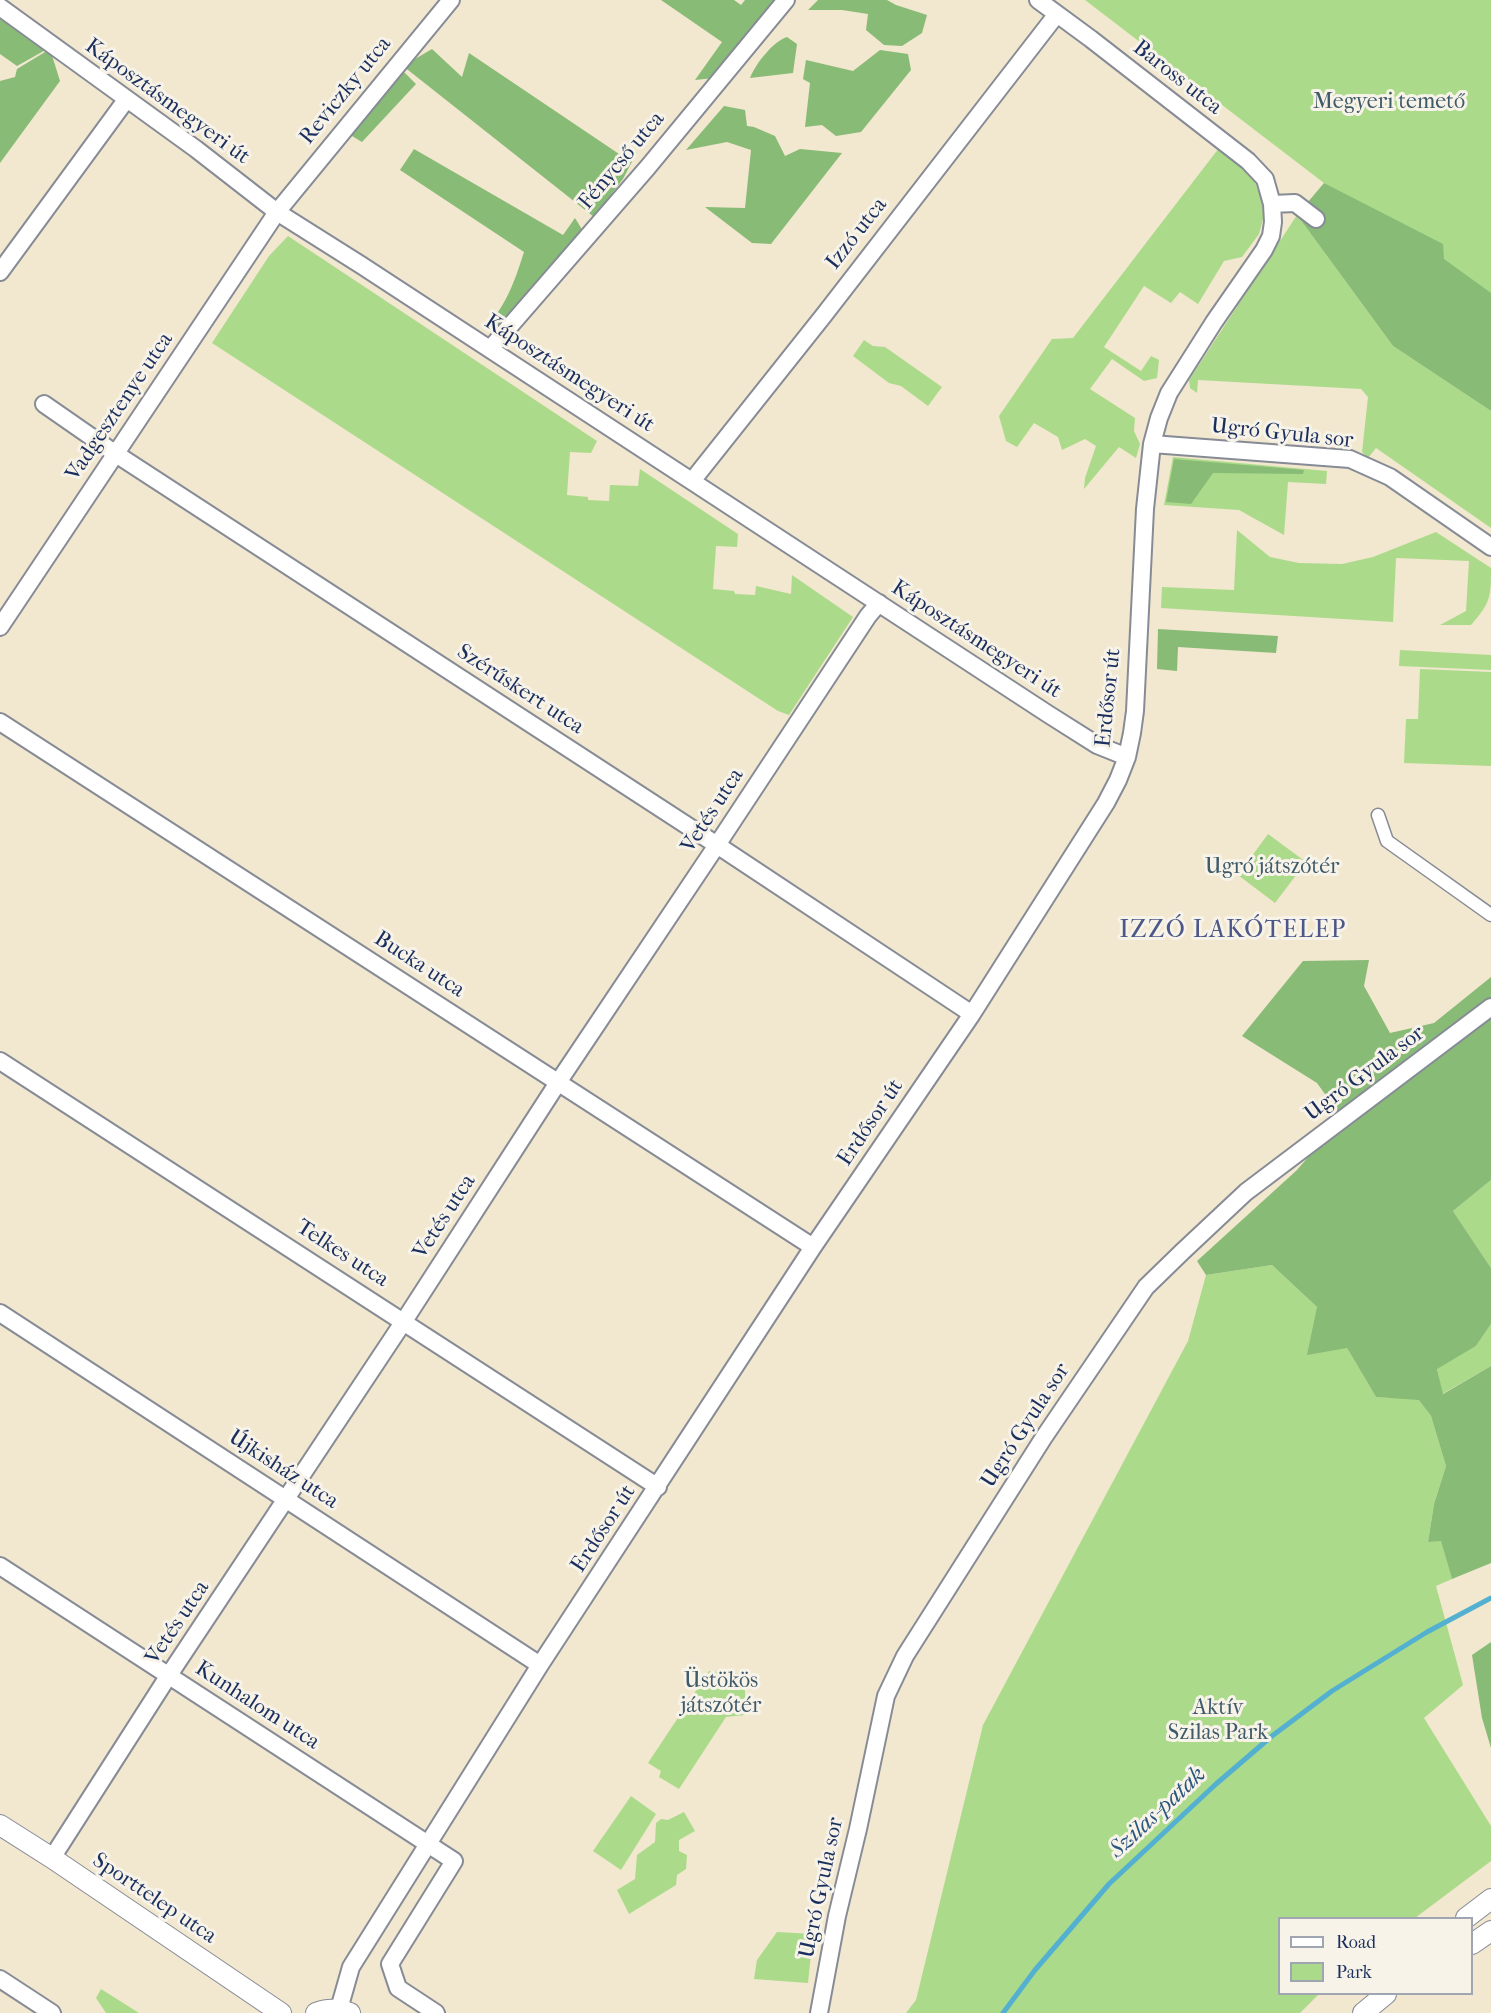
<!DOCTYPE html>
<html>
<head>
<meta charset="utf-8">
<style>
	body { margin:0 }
	#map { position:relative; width:1491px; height:2013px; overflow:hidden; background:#f2e7cf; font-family:"IM FELL French Canon",serif }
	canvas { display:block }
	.legend { position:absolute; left:1278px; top:1917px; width:195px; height:78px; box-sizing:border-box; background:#f7f3e8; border:2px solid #9fa5b1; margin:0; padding:8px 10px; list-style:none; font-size:18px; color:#1b2f5e }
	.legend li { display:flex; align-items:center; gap:12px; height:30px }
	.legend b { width:30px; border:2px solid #9fa5b1 }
</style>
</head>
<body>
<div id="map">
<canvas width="1491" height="2013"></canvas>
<ul class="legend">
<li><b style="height:8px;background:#fff"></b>Road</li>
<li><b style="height:16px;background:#abdb8a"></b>Park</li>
</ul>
</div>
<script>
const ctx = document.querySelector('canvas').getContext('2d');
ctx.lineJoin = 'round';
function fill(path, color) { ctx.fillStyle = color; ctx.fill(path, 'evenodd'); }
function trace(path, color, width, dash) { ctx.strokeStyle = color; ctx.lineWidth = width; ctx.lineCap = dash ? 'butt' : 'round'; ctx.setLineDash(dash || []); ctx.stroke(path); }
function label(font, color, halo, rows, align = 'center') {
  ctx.font = font + ' "IM FELL French Canon",serif'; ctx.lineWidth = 6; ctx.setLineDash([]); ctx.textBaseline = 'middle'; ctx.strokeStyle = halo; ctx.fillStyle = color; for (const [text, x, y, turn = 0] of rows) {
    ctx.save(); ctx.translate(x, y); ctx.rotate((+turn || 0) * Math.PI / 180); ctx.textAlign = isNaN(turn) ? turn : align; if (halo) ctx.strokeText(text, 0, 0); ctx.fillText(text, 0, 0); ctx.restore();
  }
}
fill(new Path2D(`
	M 1085,0 L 1491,0 L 1491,302 L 1324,183 Z
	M 1219,148 L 1253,177 L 1261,198 L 1264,215 L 1259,234 L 1242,257 L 1224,261 L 1198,304 L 1180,292 L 1171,303 L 1144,286 L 1104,347 L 1141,371 L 1151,356 L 1159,360 L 1157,378 L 1144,381 L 1112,359 L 1090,389 L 1135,418 L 1134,431 L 1140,444 L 1136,458 L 1119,447 L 1084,489 L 1085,478 L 1096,446 L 1085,439 L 1062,450 L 1058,437 L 1034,423 L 1017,447 L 1006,441 L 999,416 L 1052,339 L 1073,338 Z
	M 1297,215 L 1393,346 L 1491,411 L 1491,528 L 1376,448 L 1368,458 L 1362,452 L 1368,397 L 1361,389 L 1198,380 L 1197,393 L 1190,388 L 1189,380 Z
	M 288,236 L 597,441 L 591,453 L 570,452 L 567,495 L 588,497 L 588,500 L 609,501 L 610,485 L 638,486 L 640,469 L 738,534 L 737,547 L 716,546 L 713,589 L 734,591 L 735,594 L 755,595 L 756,586 L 791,594 L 792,575 L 853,617 L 789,715 L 778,711 L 212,343 L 269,256 Z
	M 864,340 L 873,346 L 885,347 L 942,387 L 928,406 L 901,386 L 889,383 L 853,356 Z
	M 1173,457 L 1327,471 L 1326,484 L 1288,482 L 1284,535 L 1239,510 L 1164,505 Z
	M 1237,530 L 1270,557 L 1299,563 L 1342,564 L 1373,557 L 1436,532 L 1491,568 C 1491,597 1491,602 1471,625 L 1440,625 L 1466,611 L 1469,561 L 1396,558 L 1393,622 L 1161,608 L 1162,587 L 1234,590 Z
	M 1400,650 L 1491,655 L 1491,670 L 1399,666 Z
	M 1420,669 L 1491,672 L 1491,766 L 1404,763 L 1406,719 L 1418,719 Z
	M 1268,834 L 1306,862 L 1275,903 L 1238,875 Z
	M 1491,1180 L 1491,1268 L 1453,1211 Z
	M 1272,1265 L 1317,1307 L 1347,1348 L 1376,1397 L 1419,1399 L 1431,1416 L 1446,1466 L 1434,1504 L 1428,1542 L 1441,1540 L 1452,1579 L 1436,1586 L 1463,1685 L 1424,1718 L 1491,1826 L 1491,1861 L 1415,1918 L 1280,1918 L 1280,1994 L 1319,1994 L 1300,2013 L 906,2013 L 916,2000 L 983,1725 L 1188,1341 L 1206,1275 Z
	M 1491,1324 L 1491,1366 L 1442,1394 L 1437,1368 L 1476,1346 Z
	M 709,1671 L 745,1674 L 745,1715 L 726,1717 L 679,1789 L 659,1777 L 661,1771 L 648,1763 Z
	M 631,1796 L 656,1814 L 621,1870 L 593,1851 Z
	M 684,1812 L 695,1831 L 679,1840 L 679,1851 L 687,1855 L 686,1869 L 677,1875 L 676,1885 L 629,1914 L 617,1890 L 635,1879 L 637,1855 L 655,1842 L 656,1823 L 661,1819 L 668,1820 Z
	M 777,1932 L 813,1934 L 808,1983 L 754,1979 L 757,1960 Z
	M 101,1989 L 139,2013 L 106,2013 L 96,1998 Z`), '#abdb8a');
fill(new Path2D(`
	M 661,0 L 734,0 L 741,5 L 745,0 L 779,0 L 714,78 L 695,80 L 722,42 Z
	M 818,0 L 887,0 L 896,5 L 927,15 L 922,33 L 902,46 L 884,45 L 866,30 L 868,14 L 842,10 L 808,10 Z
	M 0,19 L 16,25 L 49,48 L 17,66 L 0,54 Z
	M 787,37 L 797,44 L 793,73 L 750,78 C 755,65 773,41 787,37 Z
	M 50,49 L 60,81 L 0,163 L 0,81 L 15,77 L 17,69 Z
	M 432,49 L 462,77 L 469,53 L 625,158 L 637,152 L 623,179 L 594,217 L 403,66 Z
	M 880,50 L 908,54 L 911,70 L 861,132 L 836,136 L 822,125 L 805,127 L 810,83 L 803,79 L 806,60 L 853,71 Z
	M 401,69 L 416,84 L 362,142 L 347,133 Z
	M 724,106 L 745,110 L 747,126 L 754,127 L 775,136 L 785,156 L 800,149 L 842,153 L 771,244 L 752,243 L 705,207 L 745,208 L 751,150 L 727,142 L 686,150 Z
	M 414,149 L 563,235 L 575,218 L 583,231 L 498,335 L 484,328 C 506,308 515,280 524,252 L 400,170 Z
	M 1324,183 L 1443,244 L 1444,259 L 1491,293 L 1491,411 L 1393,346 L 1297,215 Z
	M 1174,459 L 1304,470 L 1303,474 L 1213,473 L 1191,504 L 1166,502 Z
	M 1158,629 L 1278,636 L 1276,653 L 1178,647 L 1177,671 L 1157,669 Z
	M 1369,960 L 1364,986 L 1390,1033 L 1434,1023 L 1491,977 L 1491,1180 L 1453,1211 L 1491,1268 L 1491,1324 L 1476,1346 L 1437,1369 L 1443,1394 L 1491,1366 L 1491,1563 L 1452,1579 L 1441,1541 L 1428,1542 L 1434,1504 L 1446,1466 L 1431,1416 L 1419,1400 L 1376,1397 L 1347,1348 L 1307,1355 L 1317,1307 L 1272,1265 L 1206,1275 L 1197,1261 L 1297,1170 L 1342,1118 L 1317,1083 L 1242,1036 L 1303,961 Z
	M 1491,1642 L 1491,1748 L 1482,1718 L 1472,1655 Z`), '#88bb76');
trace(new Path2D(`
	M 1003,2013 L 1035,1970 L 1109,1884 L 1216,1784 L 1272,1736 L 1332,1691 L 1427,1632 L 1491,1598`), '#53b0d1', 5);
const pedestrian = new Path2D(`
	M 1378,815 L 1387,841 L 1491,915`);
const minor = new Path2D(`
	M 0,7 L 196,149 L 277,212 L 361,265 L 1048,714 L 1097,745 L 1127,757
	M 1272,204 L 1295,203 L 1316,219
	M 0,272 L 126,100
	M 490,349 L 648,167 L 786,0
	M 44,404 L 116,454 L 717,845 L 972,1014
	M 1152,444 L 1350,459 L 1390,477 L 1491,547
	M 692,481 L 824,315 L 1057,14
	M 0,627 L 277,212 L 451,0
	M 0,722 L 813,1247
	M 0,1061 L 658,1487
	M 0,1313 L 540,1665
	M 0,1566 L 454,1861 L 390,1964 L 398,1988 L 436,2013
	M 52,1858 L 169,1675 L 404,1321 L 559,1081 L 717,845 L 868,616 L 879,603
	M 0,1979 L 52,2013
	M 339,2009 L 351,1967 L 540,1665 L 813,1247 L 972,1014 L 1106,803 L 1118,780 L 1127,757 L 1132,733 L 1135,711 L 1145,509 L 1152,444 L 1159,418 L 1169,393 L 1214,322 L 1264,250 L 1271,236 L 1273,222 L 1272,204 L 1265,179 L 1248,161 L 1091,39 L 1038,0
	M 819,2013 L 837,1916 L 858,1829 L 886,1696 L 905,1656 L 1044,1437 L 1146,1287 L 1182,1252 L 1246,1192 L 1491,1007`);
const tertiary = new Path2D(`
	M 0,1825 L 52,1858 L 281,2013
	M 1466,1918 L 1491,1899
	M 1472,1944 L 1491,1931
	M 316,2013 C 328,2008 338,2009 350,2013
	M 1363,2013 L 1386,1994`);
trace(pedestrian, '#868b96', 15);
trace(minor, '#868b96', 20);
trace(tertiary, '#868b96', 22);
trace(pedestrian, '#fff', 12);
trace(minor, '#fff', 16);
trace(tertiary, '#fff', 20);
label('22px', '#1b2f5e', '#f7f3e8', [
	["Baross utca",1177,78,38],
	["Reviczky utca",346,91,-51],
	["Káposztásmegyeri út",167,102,36],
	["Fénycső utca",622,161,-50],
	["Izzó utca",857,234,-52],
	["Káposztásmegyeri út",569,374,33],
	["Vadgesztenye utca",120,407,-56],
	["Ugró Gyula sor",1282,434,6],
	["Káposztásmegyeri út",976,640,33],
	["Szérűskert utca",520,690,33],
	["Erdősor út",1109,698,-84],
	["Vetés utca",713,811,-57],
	["Bucka utca",419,965,33],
	["Ugró Gyula sor",1365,1074,-37],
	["Erdősor út",871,1123,-56],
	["Vetés utca",445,1217,-57],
	["Telkes utca",342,1254,33],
	["Ugró Gyula sor",1026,1426,-57],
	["Újkisház utca",283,1470,33],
	["Erdősor út",604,1529,-57],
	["Vetés utca",178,1623,-56],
	["Kunhalom utca",257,1706,33],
	["Ugró Gyula sor",822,1888,-78],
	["Sporttelep utca",154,1899,34]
]);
label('22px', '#3f5a69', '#f7f3e8', [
	["Megyeri temető",1389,103],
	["Ugró játszótér",1272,868],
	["Üstökös",721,1682],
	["játszótér",721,1707],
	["Aktív",1218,1709],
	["Szilas Park",1218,1734]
]);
ctx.letterSpacing = '1.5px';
label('24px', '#4e5888', '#f7f3e8', [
	["IZZÓ LAKÓTELEP",1233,931]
]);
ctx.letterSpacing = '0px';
label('italic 24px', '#2c5680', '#f7f3e8', [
	["Szilas-patak",1158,1813,-43]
]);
</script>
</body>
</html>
